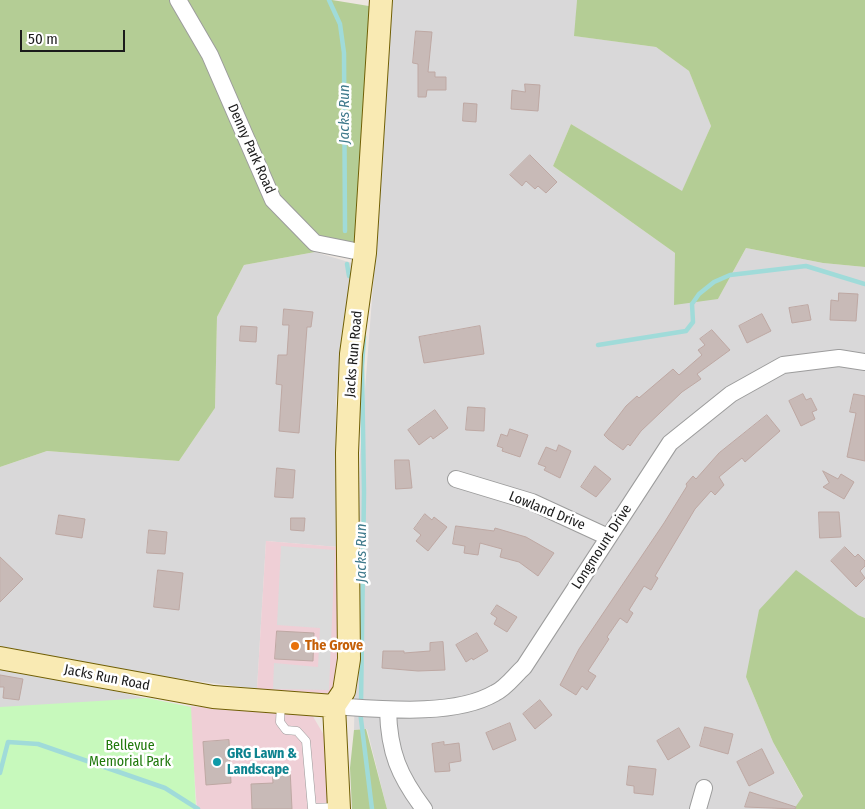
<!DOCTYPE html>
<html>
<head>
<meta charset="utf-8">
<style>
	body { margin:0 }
	#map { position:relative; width:865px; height:809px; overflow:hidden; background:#ede6e1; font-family:"Fira Sans Condensed",sans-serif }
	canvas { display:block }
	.scale { position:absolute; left:20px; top:30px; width:105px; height:22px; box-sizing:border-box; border:2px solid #1b1b1b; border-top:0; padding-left:6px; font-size:15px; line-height:18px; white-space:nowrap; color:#1b1b1b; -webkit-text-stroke:4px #fff; paint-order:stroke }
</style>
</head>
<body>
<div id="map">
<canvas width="865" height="809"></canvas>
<div class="scale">50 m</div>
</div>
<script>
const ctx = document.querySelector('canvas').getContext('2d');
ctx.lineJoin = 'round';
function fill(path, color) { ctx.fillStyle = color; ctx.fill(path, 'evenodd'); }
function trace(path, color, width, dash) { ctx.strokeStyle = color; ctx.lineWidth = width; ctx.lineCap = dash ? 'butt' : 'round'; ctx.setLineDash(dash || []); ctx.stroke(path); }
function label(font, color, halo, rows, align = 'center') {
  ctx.font = font + ' "Fira Sans Condensed",sans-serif'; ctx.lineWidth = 5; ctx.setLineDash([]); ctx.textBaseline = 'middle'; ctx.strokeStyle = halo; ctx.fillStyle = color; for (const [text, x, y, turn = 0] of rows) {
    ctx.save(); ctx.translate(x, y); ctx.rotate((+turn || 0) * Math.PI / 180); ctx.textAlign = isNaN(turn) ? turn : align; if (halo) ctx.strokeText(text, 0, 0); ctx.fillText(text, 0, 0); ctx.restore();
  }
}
fill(new Path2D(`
	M 390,0 L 577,0 L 575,36 L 656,47 L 689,71 L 711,126 L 682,192 L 571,124 L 553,166 L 675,253 L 718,299 L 746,248 L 823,263 L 865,267 L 865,618 L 858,615 L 746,677 L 773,742 L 803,797 L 794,809 L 387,809 L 367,729 L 354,730 L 360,455 L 378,221 Z
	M 315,252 L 352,263 L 336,400 L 338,547 L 266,541 L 257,689 L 144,674 L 0,646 L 0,467 L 47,451 L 179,461 L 215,408 L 217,317 L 244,265 Z
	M 0,665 L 86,684 L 148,699 L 0,709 Z`), '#d9d8d9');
fill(new Path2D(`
	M 266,541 L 338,547 L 338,683 L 330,694 L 257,689 Z
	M 183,706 L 311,713 L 325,737 L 329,809 L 197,809 L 189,708 Z`), '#efcfd6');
fill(new Path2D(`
	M 0,0 L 332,0 L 381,8 L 365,253 L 315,244 L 315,252 L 244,265 L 217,317 L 215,408 L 179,461 L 47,451 L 0,467 Z
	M 577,0 L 865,0 L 865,267 L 823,263 L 746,248 L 718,299 L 674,305 L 675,253 L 553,166 L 571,124 L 682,191 L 711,126 L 689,71 L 656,47 L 574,36 Z
	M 796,570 L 858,615 L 865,618 L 865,809 L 794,809 L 803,796 L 773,742 L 746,677 L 759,610 Z
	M 366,729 L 387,809 L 352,809 L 350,768 L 354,730 Z`), '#b4cd95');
fill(new Path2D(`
	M 147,698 L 191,707 L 196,809 L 0,809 L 0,707 Z`), '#c7f9bc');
fill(new Path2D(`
	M 281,546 L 335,550 L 329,690 L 273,689 L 274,663 L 318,667 L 320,628 L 277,625 Z`), '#dbdbdb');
trace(new Path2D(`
	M 329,0 L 340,24 L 344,53 L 345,231
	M 347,264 L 349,276
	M 598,345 L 686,331 L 693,322 L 692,304 L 699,294 L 714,282 L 730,275 L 806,266 L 865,284
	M 361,704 L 364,492 L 362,366 L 364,337
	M 360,711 L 372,809
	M 0,773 L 8,742 L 38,744 L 165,788 L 198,809`), '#a0dbd9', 4.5);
const building = new Path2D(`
	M 416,31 L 432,32 L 428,72 L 435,72 L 435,77 L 446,77 L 446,90 L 427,90 L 426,97 L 418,97 L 418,64 L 413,63 Z
	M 525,84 L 540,85 L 538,111 L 511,109 L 512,90 L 525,92 Z
	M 464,103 L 477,104 L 476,122 L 463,121 Z
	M 530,155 L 557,182 L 546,193 L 538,186 L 535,189 L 526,181 L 522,186 L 510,175 Z
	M 839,293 L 858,294 L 856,321 L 830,320 L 831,300 L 838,301 Z
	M 808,305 L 811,320 L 792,323 L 789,308 Z
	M 284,309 L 313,312 L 311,327 L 307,327 L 299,433 L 279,431 L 282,385 L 276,384 L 278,355 L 287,355 L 289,325 L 283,325 Z
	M 762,314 L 771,331 L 747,343 L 739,326 Z
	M 241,326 L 257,327 L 256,342 L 240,341 Z
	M 480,326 L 484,354 L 424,363 L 419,337 Z
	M 712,330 L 730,350 L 697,374 L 701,379 L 682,392 L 641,431 L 630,446 L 628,444 L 623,450 L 608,439 L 604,435 L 626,406 L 637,396 L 639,398 L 673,369 L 679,375 L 702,355 L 698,350 L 705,345 L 700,339 Z
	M 803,394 L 806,400 L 811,398 L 817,410 L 812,412 L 815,419 L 801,426 L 789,401 Z
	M 854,394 L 865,396 L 865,461 L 847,457 L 856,413 L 850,412 Z
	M 468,407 L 485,408 L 484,431 L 466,430 Z
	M 435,410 L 448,428 L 433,439 L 431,436 L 419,445 L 408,430 Z
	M 767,415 L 780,431 L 745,462 L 742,458 L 719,477 L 724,485 L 715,495 L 711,491 L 695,509 L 655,576 L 658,578 L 651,590 L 644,586 L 629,610 L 633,613 L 627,623 L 620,618 L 607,637 L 609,639 L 588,671 L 596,676 L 587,690 L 582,686 L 576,695 L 560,685 L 579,649 L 664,523 L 687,486 L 686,484 L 693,476 L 696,479 L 719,453 Z
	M 510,429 L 528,435 L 520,457 L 502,451 L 503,448 L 497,446 L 501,434 L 507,436 Z
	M 559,445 L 571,451 L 560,478 L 544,470 L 546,467 L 538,464 L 546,447 L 556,451 Z
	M 395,460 L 409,460 L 412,488 L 396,489 Z
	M 595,466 L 611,479 L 596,497 L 581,487 Z
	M 277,468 L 295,470 L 293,498 L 275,497 Z
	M 823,471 L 838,479 L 841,474 L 854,482 L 844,499 L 823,487 L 829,483 Z
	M 819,512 L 839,512 L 841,537 L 820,538 Z
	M 425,514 L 432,520 L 434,517 L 447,527 L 428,551 L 416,541 L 421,535 L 414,529 Z
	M 59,515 L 85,519 L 82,538 L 56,534 Z
	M 291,518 L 305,518 L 304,531 L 291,530 Z
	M 456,526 L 494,531 L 495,528 L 526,537 L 554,553 L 538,576 L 519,562 L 500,557 L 502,549 L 480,543 L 478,555 L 464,553 L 465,546 L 453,544 Z
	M 149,530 L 167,532 L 165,554 L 147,553 Z
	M 845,547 L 855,557 L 858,554 L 865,561 L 865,566 L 860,571 L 865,578 L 856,587 L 831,561 Z
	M 0,557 L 23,579 L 0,602 Z
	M 158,570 L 183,573 L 179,610 L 154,607 Z
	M 497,605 L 517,617 L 507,632 L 494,624 L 497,618 L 491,614 Z
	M 277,631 L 314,633 L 313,661 L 275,659 Z
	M 477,633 L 488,651 L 473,660 L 472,658 L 466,662 L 456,645 Z
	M 443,642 L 445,670 L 418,671 L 382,668 L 383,651 L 404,651 L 404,653 L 430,651 L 430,643 Z
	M 0,675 L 23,679 L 19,700 L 3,698 L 4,687 L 0,687 Z
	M 540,700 L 552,715 L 535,729 L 523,714 Z
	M 510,723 L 516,740 L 493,750 L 486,733 Z
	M 705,727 L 733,734 L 728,754 L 700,746 Z
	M 679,728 L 690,747 L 668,760 L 657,741 Z
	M 229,740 L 231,783 L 206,785 L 203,742 Z
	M 444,742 L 444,745 L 459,743 L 461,761 L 449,763 L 450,771 L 435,772 L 432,744 Z
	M 762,749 L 774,773 L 749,786 L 737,762 Z
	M 629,766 L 656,769 L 653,795 L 634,793 L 634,786 L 627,785 Z
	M 290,768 L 292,809 L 252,809 L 251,784 L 273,783 L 272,769 Z
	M 750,792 L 796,807 L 795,809 L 745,807 Z`);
fill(building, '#c8bab7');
trace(building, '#bea8a3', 1);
const lane = new Path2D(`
	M 281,704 L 280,722 L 286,730 L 297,731 L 306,741 L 312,808 L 337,807`);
const street = new Path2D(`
	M 178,0 L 210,55 L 273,200 L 315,243 L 365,253
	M 456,479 L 532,502 L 608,537
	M 334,706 C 380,709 454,717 495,693 C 506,688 515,675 524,667 L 670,443 L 731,394 L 783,365 L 839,358 L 865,362
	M 388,710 C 389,752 399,776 424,809
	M 698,809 L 704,788`);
const secondary = new Path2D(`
	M 0,658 L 213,697 L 334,706
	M 339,809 L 334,706 L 344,691 L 349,659 L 347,453 L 351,354 L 365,253 L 381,0`);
trace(lane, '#9c9c9c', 9);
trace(street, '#9c9c9c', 18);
trace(secondary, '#705f05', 24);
trace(lane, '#fff', 8);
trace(street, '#fff', 16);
trace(secondary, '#f9eab3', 22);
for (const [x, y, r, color] of [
	[295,646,5,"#e8710a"],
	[217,762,5,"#0f9aa8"]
]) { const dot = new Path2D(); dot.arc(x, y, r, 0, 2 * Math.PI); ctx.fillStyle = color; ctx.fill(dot); trace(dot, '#fff', 2); }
label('14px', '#1b1b1b', '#fff', [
	["Denny Park Road",251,149,66],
	["Jacks Run Road",354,354,-85],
	["Lowland Drive",547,511,22],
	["Longmount Drive",602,547,-57],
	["Jacks Run Road",107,678,11]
]);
label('bold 14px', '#c56008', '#fff', [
	["The Grove",305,646]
], 'left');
label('14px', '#1f780b', '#fff', [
	["Bellevue",130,746],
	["Memorial Park",130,762]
]);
label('bold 14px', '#0d838f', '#fff', [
	["GRG Lawn &",227,754],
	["Landscape",227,770]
], 'left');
label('italic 15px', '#3e798b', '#fff', [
	["Jacks Run",345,114,-90],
	["Jacks Run",362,553,-90]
]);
</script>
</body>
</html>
